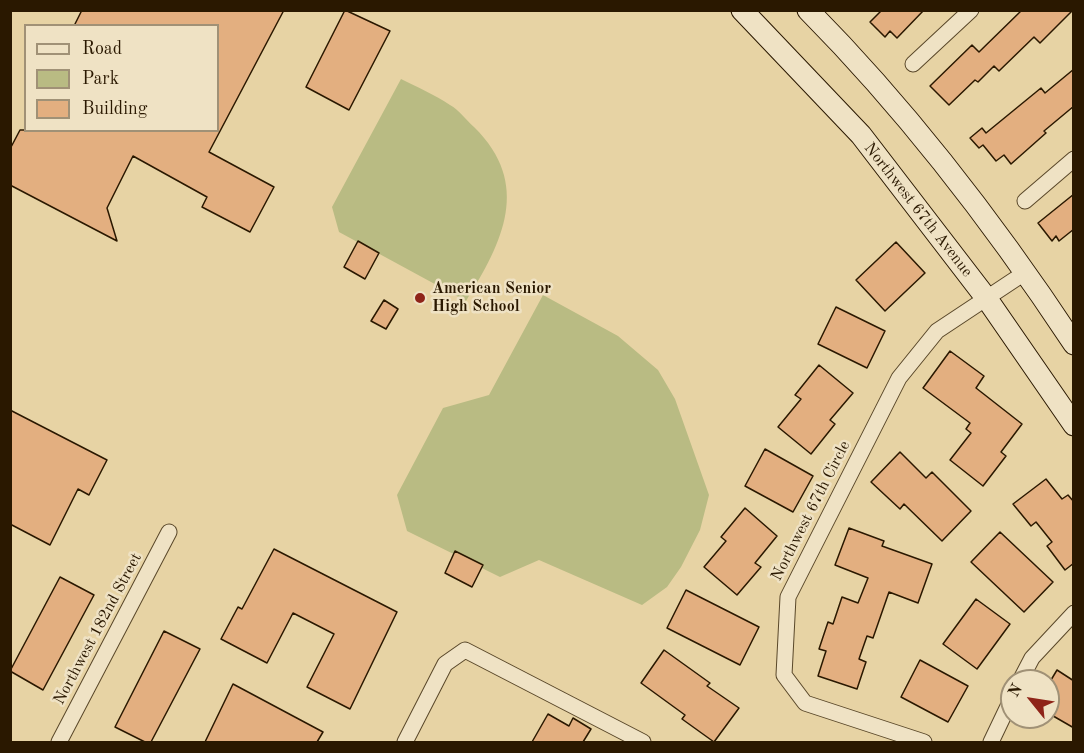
<!DOCTYPE html>
<html>
<head>
<meta charset="utf-8">
<style>
	body { margin:0 }
	#map { position:relative; width:1084px; height:753px; overflow:hidden; background:#e7d3a4; font-family:"Old Standard TT",serif }
	canvas { display:block }
	.frame { position:absolute; inset:0; border:12px solid #2a1800; pointer-events:none }
	.legend { position:absolute; left:24px; top:24px; width:195px; height:108px; box-sizing:border-box; background:#efe2c4; border:2px solid #a09176; margin:0; padding:8px 10px; list-style:none; font-size:18px; color:#2a1800 }
	.legend li { display:flex; align-items:center; gap:12px; height:30px }
	.legend b { width:30px; border:2px solid #a09176 }
	.north { position:absolute; left:1000px; top:669px; width:60px; height:60px; box-sizing:border-box; background:#efe2c4; border:2px solid #a09176; border-radius:50%; rotate:300deg; font-size:16px; font-weight:700; line-height:24px; text-align:center; color:#2a1800 }
	.north::after { content:''; display:block; margin:auto; width:21px; height:27px; background:#8f2418; clip-path:polygon(50% 0,100% 100%,50% 72%,0 100%) }
</style>
</head>
<body>
<div id="map">
<canvas width="1084" height="753"></canvas>
<div class="frame"></div>
<ul class="legend">
<li><b style="height:8px;background:#efe2c4"></b>Road</li>
<li><b style="height:16px;background:#b9bb83"></b>Park</li>
<li><b style="height:16px;background:#e3af80"></b>Building</li>
</ul>
<div class="north">N</div>
</div>
<script>
const ctx = document.querySelector('canvas').getContext('2d');
ctx.lineJoin = 'round';
function fill(path, color) { ctx.fillStyle = color; ctx.fill(path, 'evenodd'); }
function trace(path, color, width, dash) { ctx.strokeStyle = color; ctx.lineWidth = width; ctx.lineCap = dash ? 'butt' : 'round'; ctx.setLineDash(dash || []); ctx.stroke(path); }
function label(font, color, halo, rows, align = 'center') {
  ctx.font = font + ' "Old Standard TT",serif'; ctx.lineWidth = 5; ctx.setLineDash([]); ctx.textBaseline = 'middle'; ctx.strokeStyle = halo; ctx.fillStyle = color; for (const [text, x, y, turn = 0] of rows) {
    ctx.save(); ctx.translate(x, y); ctx.rotate((+turn || 0) * Math.PI / 180); ctx.textAlign = isNaN(turn) ? turn : align; if (halo) ctx.strokeText(text, 0, 0); ctx.fillText(text, 0, 0); ctx.restore();
  }
}
fill(new Path2D(`
	M 401,79 C 417,87 435,95 450,105 C 459,110 466,120 474,127 C 532,184 503,242 466,301 L 339,232 L 332,207 Z
	M 543,295 L 618,336 L 658,370 L 675,399 L 709,495 L 700,530 L 681,567 L 667,587 L 642,605 L 539,560 L 500,577 L 407,531 L 397,495 L 443,408 L 489,395 Z`), '#b9bb83');
const building = new Path2D(`
	M 82,10 L 284,10 L 209,152 L 274,187 L 250,232 L 202,207 L 207,197 L 133,156 L 107,208 L 117,241 L 10,185 L 10,149 L 20,130 L 218,130 L 218,26 L 74,26 Z
	M 345,10 L 390,31 L 349,110 L 306,87 Z
	M 882,10 L 924,10 L 897,38 L 890,31 L 885,37 L 870,22 Z
	M 1022,10 L 1073,10 L 1040,43 L 1034,37 L 999,71 L 994,66 L 978,82 L 975,80 L 949,105 L 930,86 L 972,45 L 979,52 Z
	M 1074,69 L 1074,106 L 1044,131 L 1046,133 L 1011,164 L 1004,155 L 996,161 L 983,145 L 979,148 L 970,138 L 982,128 L 986,133 L 1041,88 L 1045,93 Z
	M 1074,194 L 1074,229 L 1059,241 L 1056,236 L 1052,241 L 1038,223 Z
	M 358,241 L 379,253 L 365,279 L 344,267 Z
	M 896,242 L 925,273 L 885,311 L 856,280 Z
	M 384,300 L 398,309 L 386,329 L 371,321 Z
	M 836,307 L 885,331 L 867,368 L 818,344 Z
	M 950,351 L 984,376 L 976,388 L 1022,424 L 1001,452 L 1006,456 L 983,486 L 950,460 L 971,433 L 966,429 L 970,423 L 923,388 Z
	M 819,365 L 853,393 L 830,420 L 835,424 L 811,454 L 778,427 L 801,399 L 795,395 Z
	M 10,410 L 107,460 L 89,495 L 78,489 L 50,545 L 10,524 Z
	M 765,449 L 813,476 L 793,512 L 745,486 Z
	M 900,452 L 926,478 L 932,472 L 971,511 L 942,541 L 904,504 L 900,509 L 871,482 Z
	M 1046,479 L 1062,499 L 1068,495 L 1074,502 L 1074,563 L 1065,570 L 1047,546 L 1052,542 L 1036,522 L 1031,526 L 1013,504 Z
	M 745,508 L 777,536 L 755,563 L 761,567 L 737,595 L 704,567 L 726,541 L 721,537 Z
	M 849,528 L 884,541 L 882,546 L 932,564 L 918,603 L 889,592 L 873,638 L 867,636 L 859,659 L 866,662 L 857,689 L 818,676 L 826,651 L 819,649 L 828,622 L 833,624 L 842,597 L 858,603 L 868,578 L 835,565 Z
	M 1000,532 L 1053,582 L 1024,612 L 971,562 Z
	M 274,549 L 397,612 L 350,709 L 307,687 L 334,634 L 293,613 L 267,663 L 221,639 L 238,607 L 242,609 Z
	M 455,551 L 483,565 L 472,587 L 445,573 Z
	M 60,577 L 94,595 L 43,690 L 10,671 Z
	M 686,590 L 759,627 L 740,665 L 667,628 Z
	M 976,599 L 1010,624 L 977,669 L 943,644 Z
	M 164,631 L 200,649 L 151,742 L 145,742 L 115,727 Z
	M 664,650 L 710,683 L 707,686 L 739,708 L 714,742 L 682,719 L 685,715 L 641,683 Z
	M 920,660 L 968,686 L 948,722 L 901,697 Z
	M 1057,670 L 1074,681 L 1074,728 L 1048,713 L 1048,685 Z
	M 233,684 L 323,732 L 317,742 L 205,742 Z
	M 548,714 L 569,726 L 573,718 L 591,729 L 583,742 L 532,742 Z`);
fill(building, '#e3af80');
trace(building, '#2a1800', 1.5);
const minor = new Path2D(`
	M 913,64 L 971,10
	M 1025,201 L 1074,159
	M 1020,681 L 1032,658 L 1074,613
	M 59,742 L 169,532
	M 405,742 L 445,664 L 465,650 L 643,742
	M 924,742 L 805,703 L 784,675 L 788,597 L 899,378 L 937,331 L 1026,272
	M 991,742 L 1012,698`);
const secondary = new Path2D(`
	M 742,10 L 861,135 L 987,299 L 1074,425
	M 808,10 C 908,111 996,226 1074,344`);
trace(minor, '#594729', 17);
trace(secondary, '#2a1800', 23);
trace(minor, '#efe2c4', 15);
trace(secondary, '#efe2c4', 21);
for (const [x, y, r, color] of [
	[420,298,6,"#8f2418"]
]) { const dot = new Path2D(); dot.arc(x, y, r, 0, 2 * Math.PI); ctx.fillStyle = color; ctx.fill(dot); trace(dot, '#efe2c4', 2); }
label('16px', '#2a1800', '#efe2c4', [
	["Northwest 67th Avenue",918,210,52],
	["Northwest 67th Circle",811,511,-63],
	["Northwest 182nd Street",98,629,-62]
]);
label('bold 16px', '#2a1800', '#efe2c4', [
	["American Senior",432,289],
	["High School",432,307]
], 'left');
</script>
</body>
</html>
